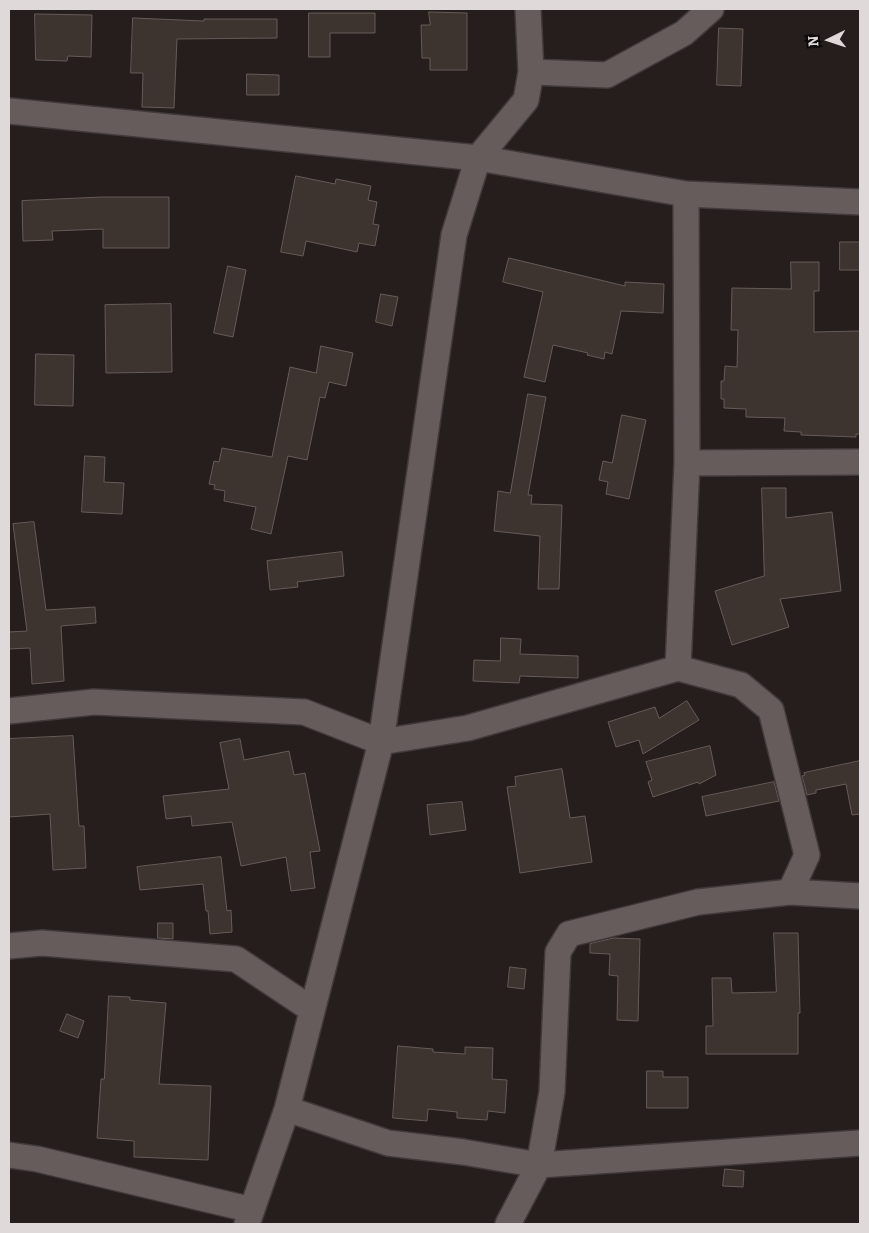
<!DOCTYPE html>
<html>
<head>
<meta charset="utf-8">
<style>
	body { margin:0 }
	#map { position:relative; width:869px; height:1233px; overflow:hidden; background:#261d1d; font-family:Bitter,serif }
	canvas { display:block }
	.frame { position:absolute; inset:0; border:10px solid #e0d9da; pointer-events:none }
	.north { position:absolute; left:804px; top:15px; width:50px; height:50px; -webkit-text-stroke:4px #0c0809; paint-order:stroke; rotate:266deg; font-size:14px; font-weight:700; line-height:20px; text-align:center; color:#e0d9da }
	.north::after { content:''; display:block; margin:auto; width:18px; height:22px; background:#e0d9da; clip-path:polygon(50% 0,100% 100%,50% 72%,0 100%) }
</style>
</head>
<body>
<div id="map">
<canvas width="869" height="1233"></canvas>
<div class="frame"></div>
<div class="north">N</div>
</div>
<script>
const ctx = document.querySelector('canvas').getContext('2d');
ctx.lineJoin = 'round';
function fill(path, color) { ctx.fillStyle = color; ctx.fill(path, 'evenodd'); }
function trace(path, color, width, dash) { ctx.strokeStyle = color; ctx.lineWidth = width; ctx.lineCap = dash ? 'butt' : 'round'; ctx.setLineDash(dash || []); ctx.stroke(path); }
const building = new Path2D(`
	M 429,12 L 467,13 L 467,70 L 430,70 L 430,58 L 422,58 L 421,25 L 430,25 Z
	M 309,13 L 375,13 L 375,33 L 330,33 L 330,57 L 309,57 Z
	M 35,14 L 92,15 L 91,57 L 68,56 L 67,61 L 36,60 Z
	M 133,18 L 204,21 L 204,19 L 277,19 L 277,38 L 177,39 L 174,108 L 142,107 L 143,73 L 131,73 Z
	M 719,28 L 743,29 L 741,86 L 717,85 Z
	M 247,74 L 279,75 L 279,95 L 247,95 Z
	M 296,176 L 335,184 L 336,179 L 371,186 L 368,200 L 377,202 L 373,224 L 379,225 L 375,246 L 359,243 L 357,252 L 306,241 L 303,256 L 281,252 Z
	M 102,197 L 169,197 L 169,248 L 103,248 L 103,229 L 52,231 L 53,240 L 23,241 L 22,201 Z
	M 840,242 L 860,242 L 860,270 L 840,270 Z
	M 509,258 L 625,286 L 625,282 L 664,284 L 663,313 L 621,311 L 612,354 L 605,352 L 604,359 L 587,355 L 588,353 L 553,345 L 545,382 L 524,377 L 543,292 L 503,282 Z
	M 791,262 L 819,262 L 819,291 L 814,291 L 814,332 L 860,331 L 860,434 L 856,434 L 856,437 L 801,435 L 801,432 L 784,431 L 785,418 L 746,417 L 746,409 L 724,408 L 724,399 L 721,399 L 721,381 L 724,381 L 725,366 L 737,367 L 738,330 L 731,330 L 732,288 L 791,289 Z
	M 228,266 L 246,270 L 233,337 L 214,333 Z
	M 381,294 L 398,297 L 392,326 L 376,322 Z
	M 171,304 L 172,372 L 106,373 L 105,305 Z
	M 321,346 L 353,353 L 346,386 L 329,382 L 325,398 L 320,397 L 307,460 L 288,456 L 271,534 L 251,529 L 256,507 L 224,501 L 225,491 L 214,489 L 215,485 L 209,484 L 214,461 L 219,462 L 222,448 L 272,457 L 290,367 L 316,373 Z
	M 36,354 L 74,355 L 73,406 L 35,405 Z
	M 528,394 L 546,397 L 528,495 L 532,495 L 531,504 L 562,505 L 559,589 L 538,589 L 540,536 L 494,531 L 498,491 L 510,493 Z
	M 622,415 L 646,420 L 629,499 L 606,494 L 608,482 L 599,480 L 603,461 L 612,463 Z
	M 85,456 L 105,457 L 104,482 L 124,483 L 122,514 L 82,512 Z
	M 762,488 L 786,488 L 786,518 L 832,512 L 841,591 L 780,599 L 789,627 L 732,645 L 715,591 L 764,576 Z
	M 34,522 L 46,610 L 95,607 L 96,623 L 61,626 L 64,681 L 32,684 L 30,648 L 9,649 L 9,632 L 27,631 L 13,524 Z
	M 342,552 L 344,576 L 297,582 L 298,587 L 270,590 L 267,561 Z
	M 501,638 L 521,639 L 520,654 L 578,656 L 578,678 L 520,676 L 519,683 L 473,681 L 474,660 L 500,661 Z
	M 687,701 L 699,720 L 643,754 L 639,740 L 616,747 L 608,722 L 655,707 L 659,718 Z
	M 73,736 L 79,826 L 84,826 L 86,868 L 53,870 L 50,814 L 9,817 L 9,739 Z
	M 240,739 L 244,760 L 289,751 L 294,775 L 305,773 L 320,851 L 310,852 L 315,888 L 291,891 L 286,857 L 241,866 L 232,822 L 192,826 L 191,816 L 166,819 L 163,796 L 229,789 L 220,743 Z
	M 710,746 L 716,775 L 699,784 L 698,782 L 653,797 L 648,782 L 652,780 L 646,762 Z
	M 860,761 L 860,814 L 852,815 L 846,784 L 816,790 L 816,793 L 807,795 L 802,776 L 805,775 L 804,773 Z
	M 562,769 L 570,818 L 585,816 L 592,862 L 520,873 L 507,787 L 516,786 L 515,777 Z
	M 774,782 L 779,801 L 706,816 L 702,797 Z
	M 462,802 L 466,830 L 430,835 L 427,805 Z
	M 221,857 L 227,911 L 231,910 L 232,932 L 210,934 L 208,911 L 206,911 L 203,884 L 140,890 L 137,867 Z
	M 158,923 L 173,923 L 173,939 L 158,938 Z
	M 774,933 L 798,933 L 800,1013 L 798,1013 L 798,1054 L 706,1054 L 706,1026 L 713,1026 L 712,978 L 731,978 L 732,993 L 776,992 Z
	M 614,938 L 640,939 L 638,1021 L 617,1020 L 618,976 L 609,975 L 610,954 L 590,953 L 590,944 Z
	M 510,967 L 526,969 L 524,989 L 508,987 Z
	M 109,996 L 130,997 L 130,1000 L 166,1003 L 159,1084 L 211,1086 L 208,1160 L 134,1157 L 134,1141 L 97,1138 L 101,1079 L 104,1079 Z
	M 67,1014 L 84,1021 L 78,1038 L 60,1031 Z
	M 398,1046 L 433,1049 L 433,1052 L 465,1054 L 465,1047 L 493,1048 L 492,1079 L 507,1080 L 505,1113 L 488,1111 L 487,1120 L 457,1118 L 457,1112 L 428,1109 L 427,1121 L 393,1118 Z
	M 647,1071 L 663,1071 L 663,1077 L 688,1077 L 688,1108 L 647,1108 Z
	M 725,1169 L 744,1171 L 743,1187 L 723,1186 Z`);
fill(building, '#3d3430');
trace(building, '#655c57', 1);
const minor = new Path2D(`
	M 528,9 L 531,72
	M 9,111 L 478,158 L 686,194 L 860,202
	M 687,463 L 860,462
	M 9,711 L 94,702 L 304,712 L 381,742 L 468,728 L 678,668 L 687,463 L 686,194
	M 790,892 L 860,896
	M 9,946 L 42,943 L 236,959 L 311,1009
	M 287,1109 L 388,1143 L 463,1152 L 539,1165 L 860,1143
	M 9,1155 L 37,1159 L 252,1210
	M 247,1224 L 287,1109 L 381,742 L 454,235 L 478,158 L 526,100 L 531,72 L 607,75 L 684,33 L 711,9
	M 508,1224 L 539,1165 L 552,1092 L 558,952 L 569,934 L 698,902 L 790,892 L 807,855 L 771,710 L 741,685 L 678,668`);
trace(minor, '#41393a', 28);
trace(minor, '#675c5c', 25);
</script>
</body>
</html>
